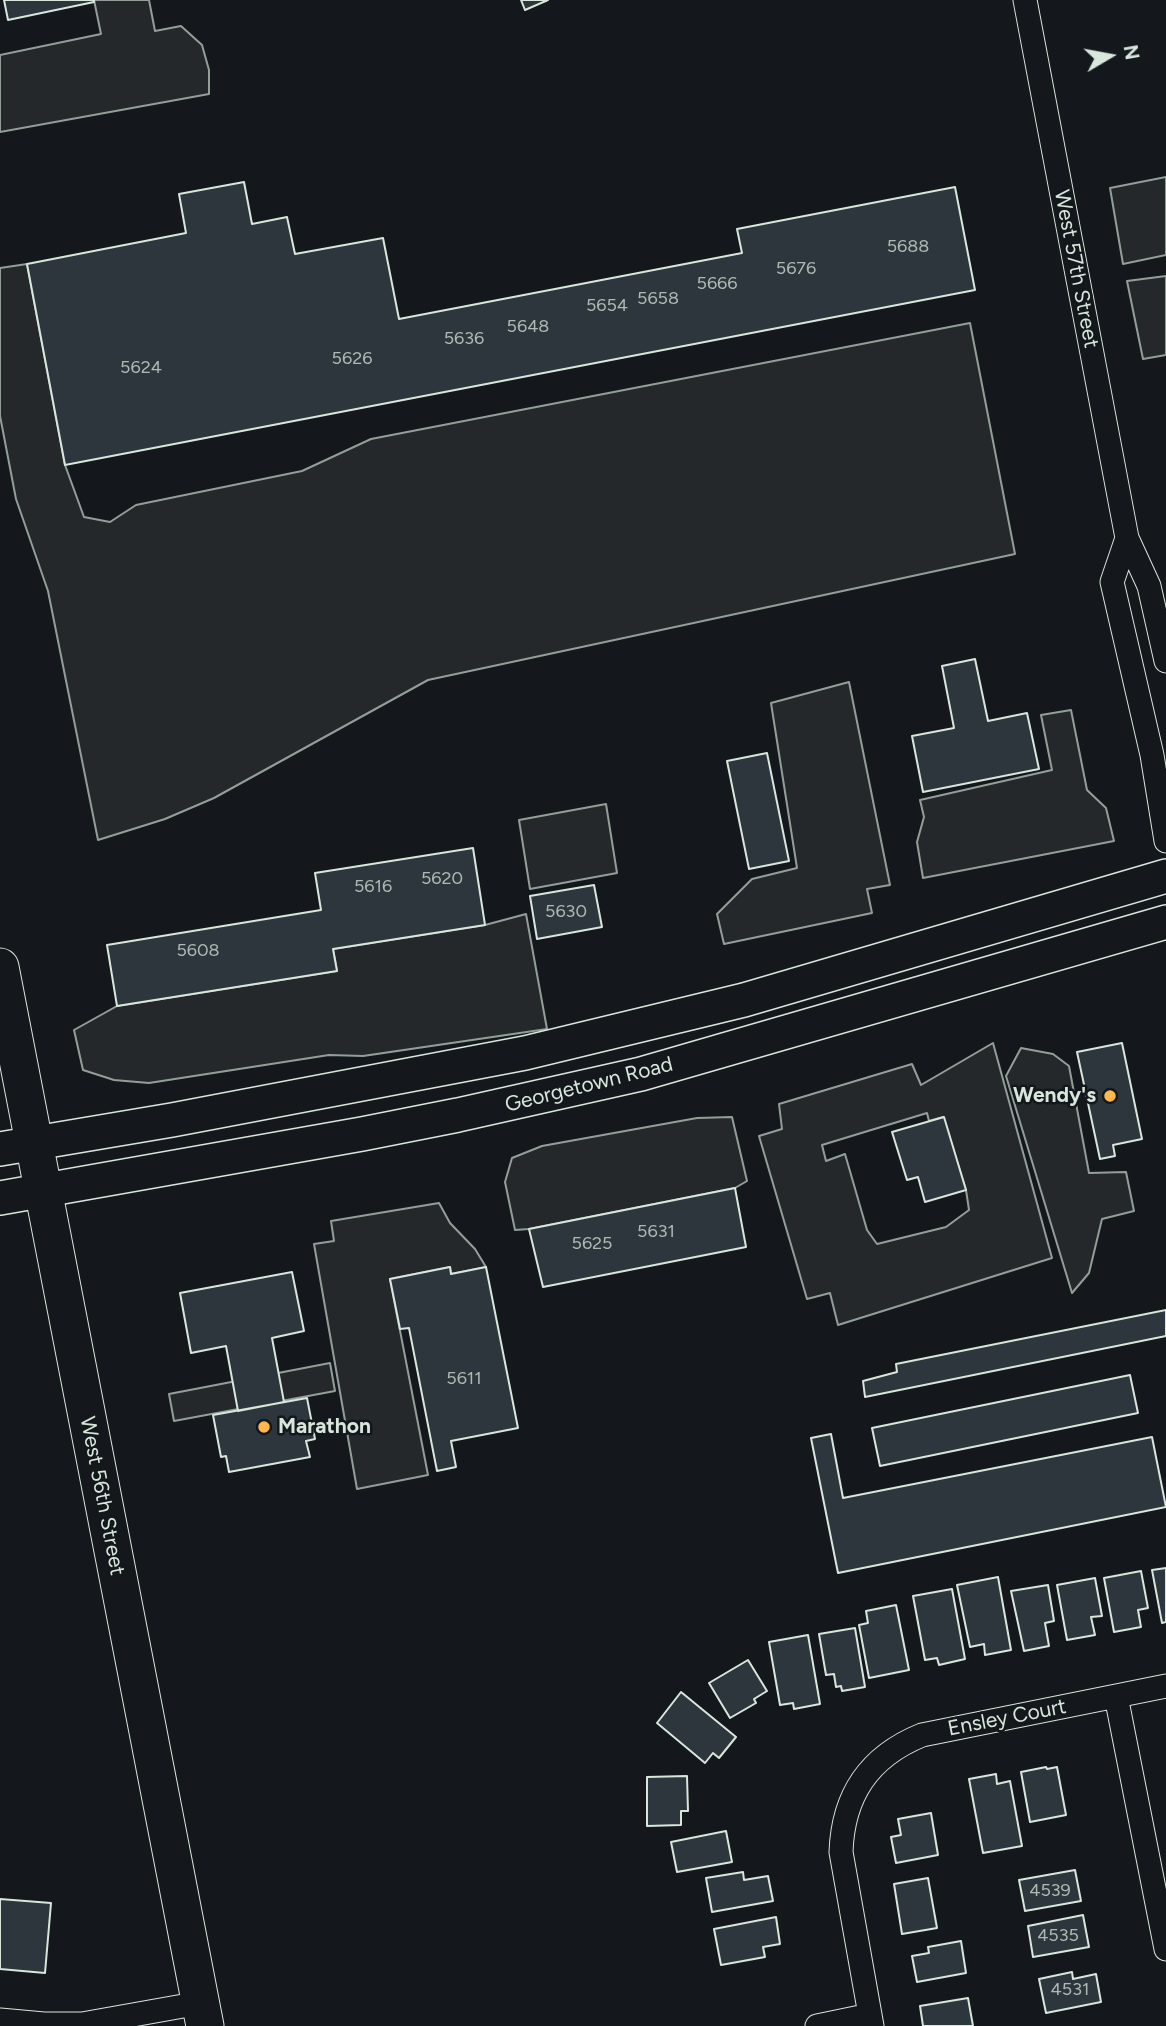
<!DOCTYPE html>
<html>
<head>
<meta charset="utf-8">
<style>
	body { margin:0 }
	#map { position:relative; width:1166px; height:2026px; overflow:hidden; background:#14181c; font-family:Figtree,sans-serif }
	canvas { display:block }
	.north { position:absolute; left:1075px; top:21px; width:70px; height:70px; -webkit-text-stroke:5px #14181c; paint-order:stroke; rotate:80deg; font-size:19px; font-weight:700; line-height:28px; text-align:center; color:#d8e6dc }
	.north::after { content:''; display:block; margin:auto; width:24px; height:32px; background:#d8e6dc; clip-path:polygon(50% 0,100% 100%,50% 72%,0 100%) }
</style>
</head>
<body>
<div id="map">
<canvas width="1166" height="2026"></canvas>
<div class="north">N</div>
</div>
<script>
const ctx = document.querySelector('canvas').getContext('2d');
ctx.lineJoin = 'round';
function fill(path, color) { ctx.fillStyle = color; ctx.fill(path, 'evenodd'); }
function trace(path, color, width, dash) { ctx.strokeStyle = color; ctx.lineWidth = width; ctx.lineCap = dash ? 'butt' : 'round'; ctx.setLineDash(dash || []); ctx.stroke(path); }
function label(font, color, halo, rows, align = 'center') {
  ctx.font = font + ' Figtree,sans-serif'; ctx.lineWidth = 5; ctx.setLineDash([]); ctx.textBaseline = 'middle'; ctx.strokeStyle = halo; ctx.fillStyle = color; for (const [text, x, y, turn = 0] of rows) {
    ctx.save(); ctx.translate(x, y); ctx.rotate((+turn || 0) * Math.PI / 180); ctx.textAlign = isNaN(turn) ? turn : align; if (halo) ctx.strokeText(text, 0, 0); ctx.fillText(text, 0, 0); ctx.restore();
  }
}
const parking = new Path2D(`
	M 94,0 L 149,0 L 155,31 L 181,26 L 202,45 L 209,70 L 209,94 L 0,132 L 0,55 L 101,34 Z
	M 1166,177 L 1166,255 L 1123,264 L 1110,188 Z
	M 27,264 L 65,465 L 84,517 L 110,522 L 136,505 L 302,471 L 371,439 L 970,323 L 1015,554 L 428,680 L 214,798 L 165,819 L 98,840 L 48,591 L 16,499 L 0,416 L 0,268 Z
	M 1166,276 L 1166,355 L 1143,359 L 1127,281 Z
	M 849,682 L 890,885 L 867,889 L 872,913 L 724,944 L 717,914 L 752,879 L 797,868 L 771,703 Z
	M 1071,710 L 1087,790 L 1106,808 L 1114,841 L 923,878 L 917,842 L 924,817 L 920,800 L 1052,770 L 1041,715 Z
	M 606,804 L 617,873 L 530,889 L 519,820 Z
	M 526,914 L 547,1029 L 363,1056 L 329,1055 L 149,1083 L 114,1080 L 83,1070 L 74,1030 L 117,1006 L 337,971 L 333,949 L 485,925 Z
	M 993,1043 L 1052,1258 L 838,1325 L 830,1293 L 807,1299 L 759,1136 L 782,1129 L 779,1104 L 912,1064 L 921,1085 ZM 927,1113 L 929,1121 L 943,1117 L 966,1190 L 969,1210 L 946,1227 L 877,1244 L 867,1230 L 845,1154 L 826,1161 L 822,1145 Z
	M 1021,1048 L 1053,1054 L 1069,1066 L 1089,1173 L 1126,1172 L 1134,1211 L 1102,1219 L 1089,1273 L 1072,1293 L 1006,1076 Z
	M 732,1117 L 747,1181 L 735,1188 L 529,1229 L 515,1230 L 505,1182 L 512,1158 L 542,1146 L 697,1118 Z
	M 439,1203 L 450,1223 L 475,1249 L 486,1267 L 451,1274 L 450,1267 L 390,1279 L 428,1475 L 357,1489 L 314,1244 L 334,1241 L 331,1221 Z
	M 330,1363 L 335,1391 L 174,1421 L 169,1394 Z`);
fill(parking, '#24282b');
trace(parking, '#939e99', 2);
const building = new Path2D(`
	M 4,0 L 94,0 L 94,2 L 8,20 Z
	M 521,0 L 548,0 L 525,10 Z
	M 244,182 L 252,224 L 287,217 L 295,254 L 383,238 L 399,319 L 742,253 L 737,229 L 955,187 L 975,290 L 65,465 L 27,264 L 186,233 L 179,194 Z
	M 975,659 L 988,721 L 1027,713 L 1039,769 L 923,792 L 912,736 L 954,728 L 942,666 Z
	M 767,753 L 789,861 L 749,869 L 727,761 Z
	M 473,848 L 485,925 L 333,949 L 337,971 L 117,1006 L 107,945 L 321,910 L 315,873 Z
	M 594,885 L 602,927 L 537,939 L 530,896 Z
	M 1122,1043 L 1142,1139 L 1113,1145 L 1115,1156 L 1100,1159 L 1077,1052 Z
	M 944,1117 L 966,1190 L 925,1202 L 918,1177 L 907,1180 L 892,1132 Z
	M 735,1188 L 746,1247 L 543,1287 L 529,1229 Z
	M 450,1267 L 451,1274 L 486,1267 L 518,1428 L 451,1441 L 456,1467 L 437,1471 L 409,1328 L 400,1329 L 390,1279 Z
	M 292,1272 L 304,1331 L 272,1338 L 284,1402 L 238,1411 L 226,1346 L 191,1353 L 180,1293 Z
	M 1166,1310 L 1166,1336 L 865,1397 L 863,1381 L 897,1372 L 896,1364 Z
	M 1130,1375 L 1138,1413 L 880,1466 L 872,1428 Z
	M 307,1398 L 315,1439 L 306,1441 L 310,1457 L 229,1472 L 226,1456 L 221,1457 L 213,1415 Z
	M 831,1434 L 843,1498 L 1152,1437 L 1166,1507 L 838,1573 L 811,1438 Z
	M 1166,1568 L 1166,1622 L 1162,1623 L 1152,1570 Z
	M 1141,1571 L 1148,1608 L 1138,1610 L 1141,1627 L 1114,1632 L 1104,1578 Z
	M 998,1577 L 1011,1650 L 985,1655 L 984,1644 L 970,1647 L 957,1585 Z
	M 1095,1578 L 1102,1616 L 1091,1617 L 1095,1635 L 1067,1640 L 1057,1585 Z
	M 1048,1585 L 1054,1621 L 1045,1623 L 1049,1646 L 1024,1651 L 1011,1591 Z
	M 952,1589 L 965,1659 L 939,1665 L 937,1658 L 925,1660 L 913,1596 Z
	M 896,1605 L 909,1670 L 869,1678 L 859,1625 L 868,1623 L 866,1611 Z
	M 855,1628 L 865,1687 L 842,1691 L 841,1686 L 836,1687 L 834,1674 L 826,1675 L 819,1634 Z
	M 808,1635 L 820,1704 L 794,1709 L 793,1703 L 780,1705 L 769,1642 Z
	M 748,1660 L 767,1691 L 754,1699 L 756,1703 L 730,1718 L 709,1683 Z
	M 681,1692 L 736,1737 L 719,1758 L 713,1753 L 705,1763 L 657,1723 Z
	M 1046,1767 L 1047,1769 L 1057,1767 L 1066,1815 L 1030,1822 L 1021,1772 Z
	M 996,1774 L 997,1784 L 1010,1781 L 1022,1846 L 983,1853 L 969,1779 Z
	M 687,1776 L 688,1811 L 681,1811 L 681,1825 L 647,1826 L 647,1777 Z
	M 931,1813 L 938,1855 L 896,1863 L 891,1837 L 901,1835 L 898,1819 Z
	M 726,1831 L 732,1862 L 677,1872 L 671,1842 Z
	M 1075,1870 L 1081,1901 L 1025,1911 L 1019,1880 Z
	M 743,1872 L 744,1880 L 768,1876 L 773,1901 L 712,1912 L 706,1878 Z
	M 928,1878 L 937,1928 L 902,1934 L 894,1884 Z
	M 0,1899 L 51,1903 L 45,1973 L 0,1969 Z
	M 1083,1915 L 1089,1947 L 1033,1957 L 1028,1926 Z
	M 776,1917 L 780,1944 L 763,1947 L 765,1957 L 721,1965 L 714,1929 Z
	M 961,1941 L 966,1973 L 917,1982 L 912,1956 L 929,1953 L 928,1947 Z
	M 1072,1972 L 1073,1979 L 1096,1974 L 1101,2002 L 1046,2013 L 1039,1979 Z
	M 968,1998 L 973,2026 L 923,2026 L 920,2006 Z`);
fill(building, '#2c363c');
trace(building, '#d8e6dc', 2);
const minor = new Path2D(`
	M 1025,0 L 1127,538 L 1149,586 L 1166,661
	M 1127,538 L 1112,582 L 1152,755 L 1166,841
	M 1116,1696 L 1166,1949
	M 0,2020 L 44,2024 L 82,2024 L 200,2003
	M 817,2026 L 870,2015
	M 872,2026 L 841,1852 C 843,1796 868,1757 922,1735 L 1166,1686`);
const secondary = new Path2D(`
	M 0,1149 L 172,1120 L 525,1053 L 744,1000 L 1166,876
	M 0,1198 L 362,1134 L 458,1115 L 641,1074 L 1166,922`);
const primary = new Path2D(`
	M 0,967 L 205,2026`);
trace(minor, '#d8e6dc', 25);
trace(secondary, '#d8e6dc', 36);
trace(primary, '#d8e6dc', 39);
trace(minor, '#14181c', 23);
trace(secondary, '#14181c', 33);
trace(primary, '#14181c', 37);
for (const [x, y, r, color] of [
	[1110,1096,7,"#ffb74d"],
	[264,1427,7,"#ffb74d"]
]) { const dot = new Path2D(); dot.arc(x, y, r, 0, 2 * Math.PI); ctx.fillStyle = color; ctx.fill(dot); trace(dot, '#14181c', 2.5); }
label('18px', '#adbab4', null, [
	["5688",908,247],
	["5676",796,269],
	["5666",717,284],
	["5658",658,299],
	["5654",607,306],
	["5648",528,327],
	["5636",464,339],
	["5626",352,359],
	["5624",141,368],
	["5620",442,879],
	["5616",373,887],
	["5630",566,912],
	["5608",198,951],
	["5631",656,1232],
	["5625",592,1244],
	["5611",464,1379],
	["4539",1050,1891],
	["4535",1058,1936],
	["4531",1070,1990]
]);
label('21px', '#d8e6dc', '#14181c', [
	["West 57th Street",1076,269,79],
	["Georgetown Road",589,1085,-14],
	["West 56th Street",102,1496,79],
	["Ensley Court",1007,1718,-11]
]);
label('bold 21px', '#d8e6dc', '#14181c', [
	["Wendy's",1096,1096],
	["Marathon",278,1427,"left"]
], 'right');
</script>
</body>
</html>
